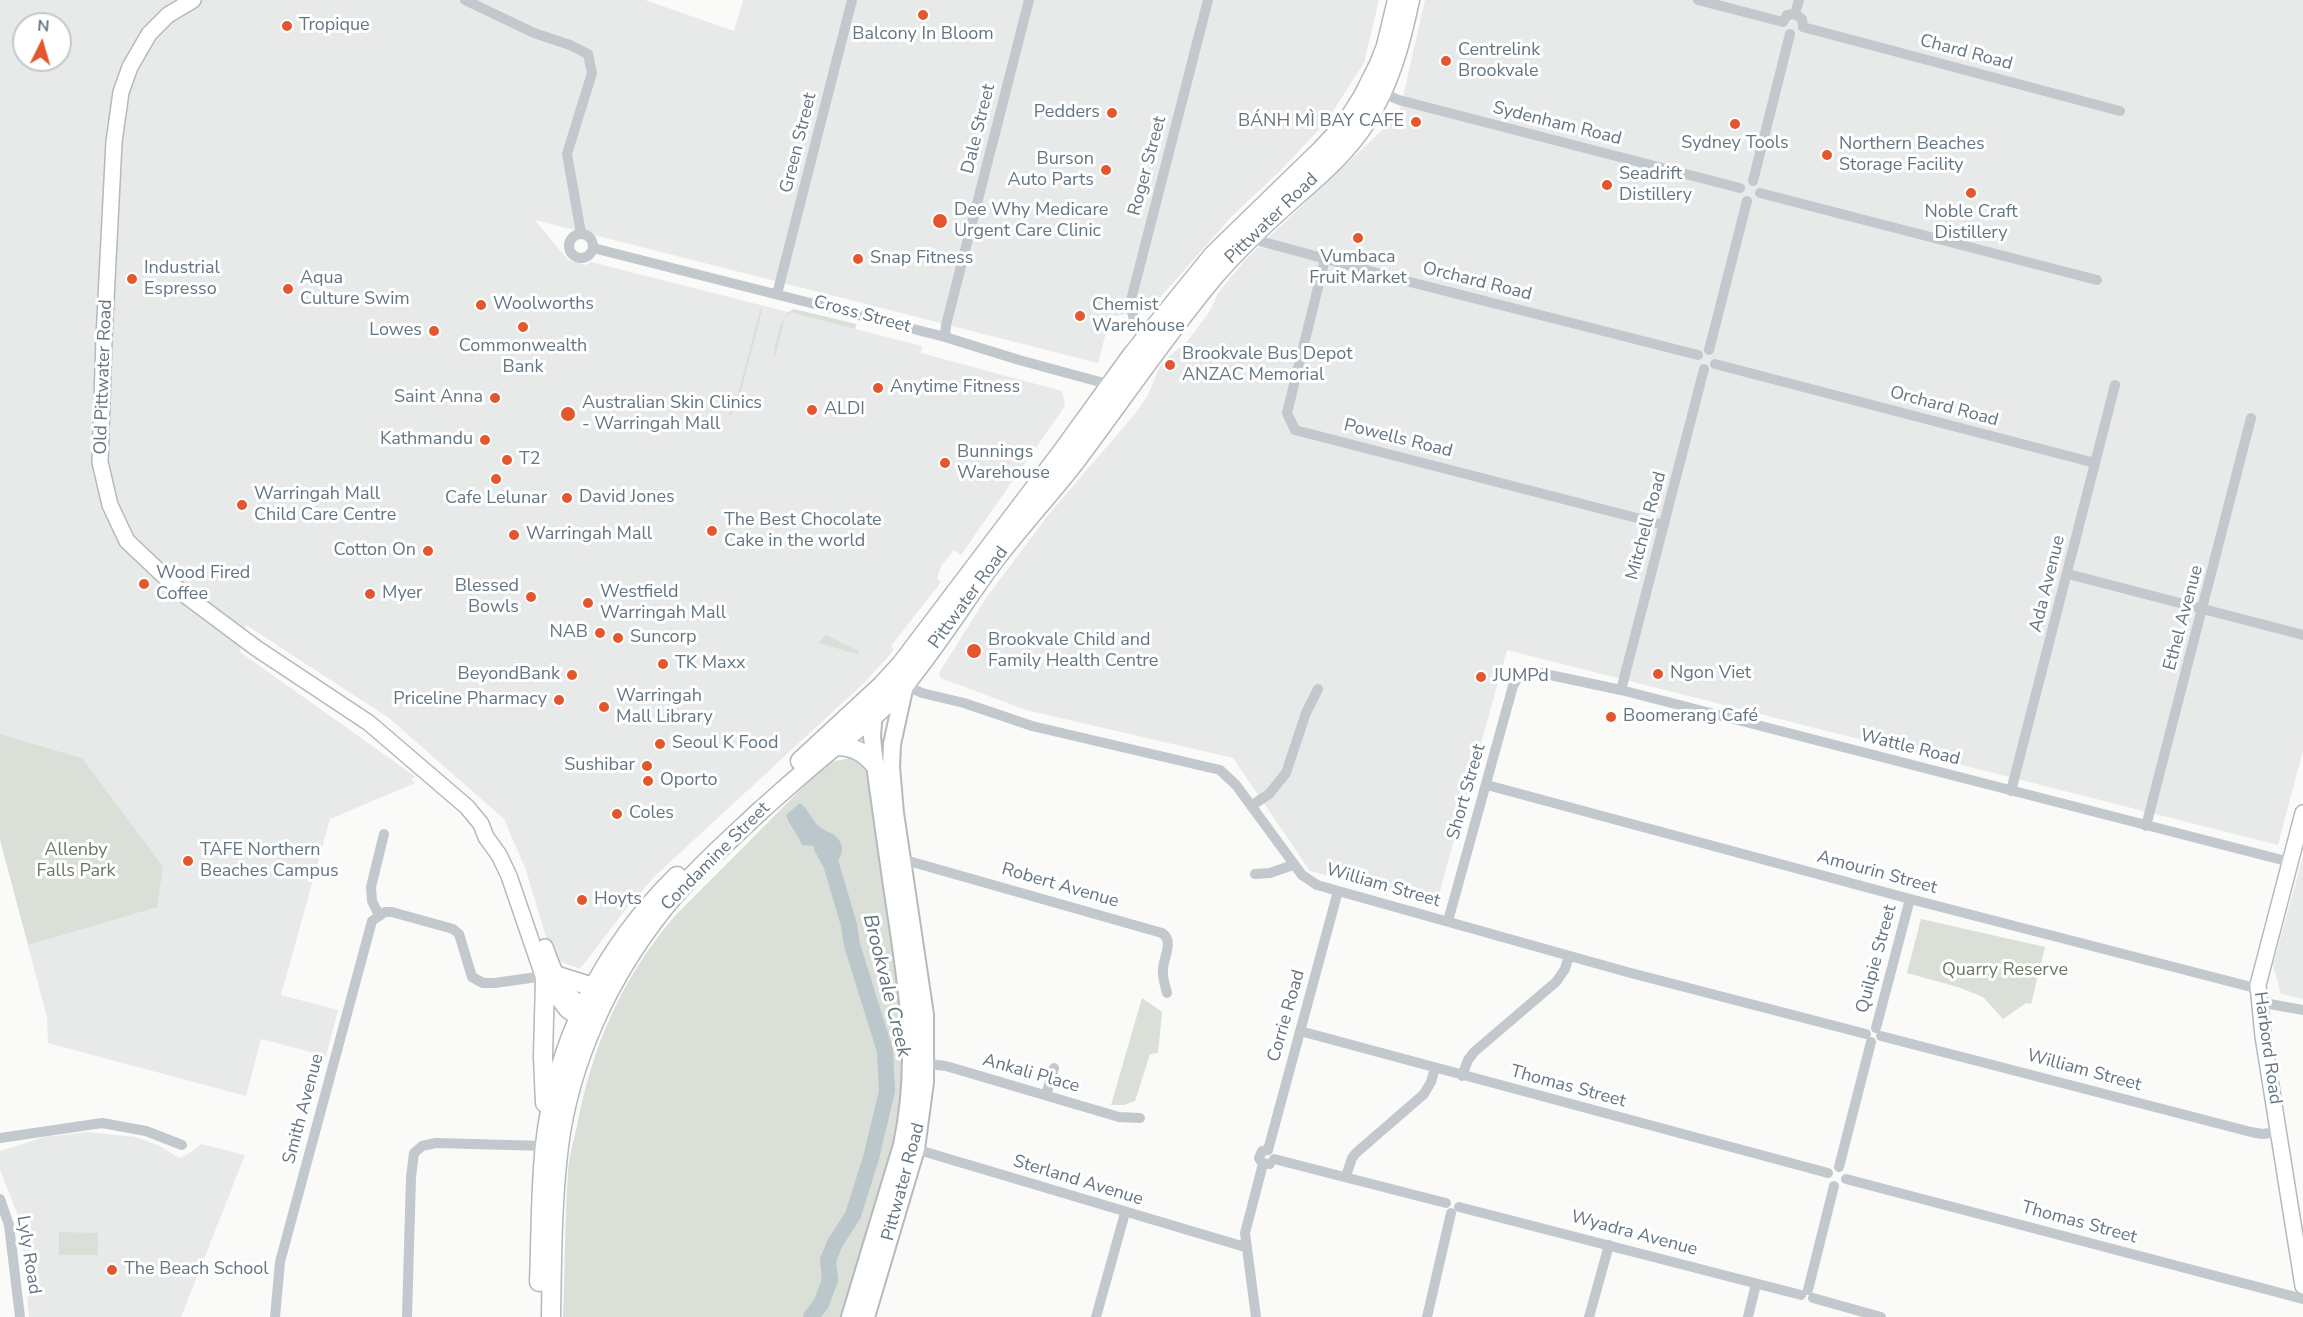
<!DOCTYPE html>
<html>
<head>
<meta charset="utf-8">
<style>
	body { margin:0 }
	#map { position:relative; width:2303px; height:1317px; overflow:hidden; background:#fafaf8; font-family:"Nunito Sans",sans-serif }
	canvas { display:block }
	.north { position:absolute; left:12px; top:12px; width:60px; height:60px; box-sizing:border-box; background:#fff; border:2px solid #c1c8cd; border-radius:50%; rotate:5deg; font-size:16px; font-weight:700; line-height:24px; text-align:center; color:#657683 }
	.north::after { content:''; display:block; margin:auto; width:21px; height:27px; background:#e4572e; clip-path:polygon(50% 0,100% 100%,50% 72%,0 100%) }
</style>
</head>
<body>
<div id="map">
<canvas width="2303" height="1317"></canvas>
<div class="north">N</div>
</div>
<script>
const ctx = document.querySelector('canvas').getContext('2d');
ctx.lineJoin = 'round';
function fill(path, color) { ctx.fillStyle = color; ctx.fill(path, 'evenodd'); }
function trace(path, color, width, dash) { ctx.strokeStyle = color; ctx.lineWidth = width; ctx.lineCap = dash ? 'butt' : 'round'; ctx.setLineDash(dash || []); ctx.stroke(path); }
function label(font, color, halo, rows, align = 'center') {
  ctx.font = font + ' "Nunito Sans",sans-serif'; ctx.lineWidth = 6; ctx.setLineDash([]); ctx.textBaseline = 'middle'; ctx.strokeStyle = halo; ctx.fillStyle = color; for (const [text, x, y, turn = 0] of rows) {
    ctx.save(); ctx.translate(x, y); ctx.rotate((+turn || 0) * Math.PI / 180); ctx.textAlign = isNaN(turn) ? turn : align; if (halo) ctx.strokeText(text, 0, 0); ctx.fillText(text, 0, 0); ctx.restore();
  }
}
fill(new Path2D(`
	M 0,0 L 645,0 L 734,31 L 743,0 L 1379,0 L 1364,63 L 1326,122 L 1281,170 L 1232,216 L 1149,310 L 1110,317 L 1098,363 L 535,220 L 568,260 L 586,265 L 591,262 L 922,346 L 921,353 L 1062,391 L 1065,406 L 961,555 L 954,550 L 941,566 L 937,579 L 941,582 L 891,646 L 894,649 L 888,657 L 865,682 L 656,875 L 626,909 L 580,969 L 559,961 L 548,944 L 526,870 L 504,819 L 389,718 L 246,625 L 240,652 L 416,777 L 411,779 L 415,783 L 330,819 L 281,995 L 338,1010 L 326,1056 L 261,1039 L 246,1096 L 48,1043 L 47,1018 L 28,945 L 34,943 L 82,758 L 0,734 ZM 24,24 L 60,24 L 60,60 L 24,60 Z
	M 1425,0 L 2303,0 L 2303,750 L 2278,845 L 1507,650 L 1436,905 L 1310,871 L 1233,758 L 1026,710 L 941,678 L 939,673 L 986,598 L 1049,514 L 1135,414 L 1148,395 L 1159,368 L 1169,356 L 1186,343 L 1210,311 L 1218,293 L 1246,259 L 1399,114 Z
	M 2303,856 L 2303,999 L 2281,994 L 2273,965 Z
	M 88,1132 L 135,1137 L 160,1146 L 179,1158 L 190,1153 L 201,1144 L 245,1155 L 181,1317 L 29,1317 L 21,1223 L 0,1170 L 0,1151 L 45,1137 Z`), '#e8e9e9');
fill(new Path2D(`
	M 761,307 L 762,310 L 739,399 L 731,415 L 728,415 L 737,398 Z
	M 794,309 L 856,324 L 855,329 L 792,313 L 785,317 L 775,358 C 773,347 781,313 794,309 Z
	M 826,635 L 859,651 L 857,654 L 818,643 Z
	M 0,734 L 82,758 L 163,867 L 157,907 L 28,945 L 0,840 Z
	M 849,758 L 862,763 L 868,774 L 906,1018 L 899,1140 L 844,1317 L 563,1317 C 565,1268 565,1219 568,1171 C 569,1156 574,1140 577,1126 C 592,1046 622,978 674,917 L 827,763 Z
	M 1921,919 L 2045,947 L 2031,1004 L 2026,1003 L 2003,1019 L 1983,997 L 1958,987 L 1907,973 Z
	M 1142,998 L 1162,1012 L 1158,1053 L 1150,1054 L 1135,1101 L 1124,1105 L 1111,1105 Z
	M 59,1232 L 98,1233 L 98,1255 L 59,1255 Z`), '#dadfd7');
fill(new Path2D(`
	M 800,803 C 809,809 812,822 821,828 C 825,831 830,832 834,835 C 848,846 842,860 829,869 L 816,846 L 802,845 C 798,834 790,827 786,815 Z`), '#bbc7cb');
trace(new Path2D(`
	M 811,1317 L 821,1304 L 830,1280 L 828,1260 L 835,1243 L 853,1215 L 871,1158 L 887,1091 L 885,1051 L 852,945 L 849,925 L 831,864 L 822,848`), '#bbc7cb', 16);
const secondary = new Path2D(`
	M 193,0 L 168,15 L 149,34 L 130,67 L 121,92 L 114,142 L 104,338 L 100,462 L 110,505 L 127,541 L 181,592 L 256,648 L 369,723 L 467,807 L 481,824 L 486,837 L 499,855 L 509,876 L 545,981 L 567,1010 L 588,1024
	M 2303,813 L 2258,985 L 2263,1036 L 2303,1286
	M 545,947 C 556,977 562,997 593,1011`);
const primary = new Path2D(`
	M 850,1317 L 902,1145 C 919,1064 909,999 897,919 C 889,867 882,816 875,765 L 872,737 L 874,708
	M 866,1317 L 916,1149 L 925,1082 L 925,1015 L 895,813 L 891,767 L 892,744 L 905,685`);
const highway = new Path2D(`
	M 836,746 C 853,746 864,752 875,765
	M 800,761 L 882,685 L 902,663 L 1061,453 L 1132,355 L 1213,255 L 1321,150 L 1346,123 L 1363,96 L 1379,64 L 1386,46 L 1397,0
	M 555,975 L 593,987
	M 545,1103 L 543,1056 L 545,981
	M 539,1282 C 541,1237 540,1191 545,1145 C 556,1042 603,949 677,876
	M 551,1317 C 552,1260 552,1202 559,1146 C 570,1060 609,977 663,909 C 691,874 727,842 760,811 C 785,789 809,767 834,747 C 860,727 887,708 907,682 C 936,646 961,607 988,569 C 1015,532 1047,498 1075,462 C 1121,401 1164,337 1212,279 C 1235,252 1260,228 1287,204 C 1315,179 1346,154 1366,122 C 1390,84 1401,43 1410,0`);
trace(secondary, '#b3babf', 18);
trace(primary, '#b5babe', 20);
trace(highway, '#b4b9bd', 21);
trace(new Path2D(`
	M 465,0 L 534,33 L 570,45 L 588,54 L 592,73 L 567,154 L 581,233
	M 1698,0 L 1783,22
	M 1795,14 L 1799,0
	M 1783,22 L 1787,15 L 1795,14 L 1802,19 L 1803,27
	M 1803,27 L 2120,111
	M 1378,91 L 1399,100 L 1740,188
	M 1753,181 L 1790,34
	M 1760,193 L 2097,280
	M569 246a12 12 0 1 1 24 0a12 12 0 1 1-24 0Z
	M 1249,238 L 1410,282 L 1698,355
	M 593,248 L 945,337 L 1019,360 L 1111,385
	M 1325,259 L 1287,413 L 1295,430 L 1664,525
	M 777,294 L 852,0
	M 1146,336 L 1136,328 L 1130,304 L 1208,0
	M 945,337 L 946,325 L 1029,0
	M 1709,350 L 1747,201
	M 1715,364 L 2095,463
	M 2068,574 L 2303,635
	M 905,685 L 922,693 L 964,703 L 1032,726 L 1220,770 L 1236,785 L 1302,875 L 1317,885 L 1627,972 L 1866,1034
	M 1621,690 L 1704,369
	M 1487,785 L 1910,899 L 2259,989
	M 2011,791 L 2115,385
	M 1251,806 L 1269,794 L 1286,773 L 1306,713 L 1318,689
	M 2146,826 L 2251,418
	M 898,858 L 1162,933 C 1174,941 1164,956 1163,969 C 1162,977 1165,985 1167,993
	M 1255,874 L 1270,873 L 1293,865
	M 379,915 L 372,901 L 371,887 L 384,834
	M 1448,921 L 1513,686 L 1518,677 L 1531,671 L 1621,690 L 2290,862
	M 2259,1002 L 2303,1010
	M 1876,1028 L 1910,899
	M 1300,1031 L 1828,1173
	M 1881,1036 L 2251,1132 L 2262,1134 L 2279,1132
	M 920,1063 L 946,1066 L 1119,1117 L 1140,1118
	M 1462,1076 L 1468,1060 L 1474,1052 L 1556,982 L 1565,969 L 1569,956
	M 1046,1095 L 1054,1068
	M 0,1138 L 102,1123 L 146,1131 L 182,1145
	M 912,1148 L 1245,1247
	M 1268,1150 L 1338,891
	M 1268,1150 L 1262,1151 L 1259,1158 L 1262,1163 L 1270,1164
	M 1274,1159 L 1446,1203
	M 1839,1167 L 1871,1042
	M 1346,1176 L 1352,1158 L 1356,1153 L 1424,1094 L 1431,1082 L 1435,1068
	M 1846,1179 L 2303,1299
	M 0,1199 L 9,1225 L 20,1317
	M 1459,1207 L 1801,1295
	M 1808,1290 L 1834,1186
	M 1813,1298 L 1881,1317
	M 275,1317 L 280,1262 L 372,921 L 385,912 L 392,912 L 453,929 L 459,934 L 472,977 L 483,983 L 495,983 L 544,976
	M 407,1317 L 411,1177 L 414,1153 L 422,1146 L 436,1143 L 545,1146
	M 1096,1317 L 1125,1213
	M 1256,1317 L 1245,1233 L 1263,1164
	M 1427,1317 L 1451,1213
	M 1589,1317 L 1609,1245
	M 1748,1317 L 1756,1284`), '#c3c8cc', 10);
trace(secondary, '#fff', 15);
trace(primary, '#fff', 16);
trace(highway, '#fff', 18);
for (const [x, y, r, color] of [
	[923,15,6,"#e4572e"],
	[287,26,6,"#e4572e"],
	[1446,61,6,"#e4572e"],
	[1112,113,6,"#e4572e"],
	[1416,122,6,"#e4572e"],
	[1735,124,6,"#e4572e"],
	[1827,155,6,"#e4572e"],
	[1106,170,6,"#e4572e"],
	[1607,185,6,"#e4572e"],
	[1971,193,6,"#e4572e"],
	[940,221,8,"#e4572e"],
	[1358,238,6,"#e4572e"],
	[858,259,6,"#e4572e"],
	[132,279,6,"#e4572e"],
	[288,289,6,"#e4572e"],
	[481,305,6,"#e4572e"],
	[1080,316,6,"#e4572e"],
	[523,327,6,"#e4572e"],
	[434,331,6,"#e4572e"],
	[1170,365,6,"#e4572e"],
	[878,388,6,"#e4572e"],
	[495,398,6,"#e4572e"],
	[812,410,6,"#e4572e"],
	[568,414,8,"#e4572e"],
	[485,440,6,"#e4572e"],
	[507,460,6,"#e4572e"],
	[945,463,6,"#e4572e"],
	[496,479,6,"#e4572e"],
	[567,498,6,"#e4572e"],
	[242,505,6,"#e4572e"],
	[712,531,6,"#e4572e"],
	[514,535,6,"#e4572e"],
	[428,551,6,"#e4572e"],
	[144,584,6,"#e4572e"],
	[370,594,6,"#e4572e"],
	[531,597,6,"#e4572e"],
	[588,603,6,"#e4572e"],
	[600,633,6,"#e4572e"],
	[618,638,6,"#e4572e"],
	[974,651,8,"#e4572e"],
	[663,664,6,"#e4572e"],
	[1658,674,6,"#e4572e"],
	[572,675,6,"#e4572e"],
	[1481,677,6,"#e4572e"],
	[559,700,6,"#e4572e"],
	[604,707,6,"#e4572e"],
	[1611,717,6,"#e4572e"],
	[660,744,6,"#e4572e"],
	[647,766,6,"#e4572e"],
	[648,781,6,"#e4572e"],
	[617,814,6,"#e4572e"],
	[188,861,6,"#e4572e"],
	[582,900,6,"#e4572e"],
	[112,1270,6,"#e4572e"]
]) { const dot = new Path2D(); dot.arc(x, y, r, 0, 2 * Math.PI); ctx.fillStyle = color; ctx.fill(dot); trace(dot, '#fff', 2); }
label('18px', '#657683', '#fff', [
	["Tropique",299,26],
	["Balcony In Bloom",923,35,"center"],
	["Centrelink",1458,51],
	["Brookvale",1458,72],
	["Pedders",1100,113,"right"],
	["BÁNH MÌ BAY CAFE",1404,122,"right"],
	["Sydney Tools",1735,144,"center"],
	["Northern Beaches",1839,145],
	["Storage Facility",1839,166],
	["Burson",1094,160,"right"],
	["Auto Parts",1094,181,"right"],
	["Seadrift",1619,175],
	["Distillery",1619,196],
	["Dee Why Medicare",954,211],
	["Urgent Care Clinic",954,232],
	["Noble Craft",1971,213,"center"],
	["Distillery",1971,234,"center"],
	["Vumbaca",1358,258,"center"],
	["Fruit Market",1358,279,"center"],
	["Snap Fitness",870,259],
	["Industrial",144,269],
	["Espresso",144,290],
	["Aqua",300,279],
	["Culture Swim",300,300],
	["Woolworths",493,305],
	["Chemist",1092,306],
	["Warehouse",1092,327],
	["Lowes",422,331,"right"],
	["Commonwealth",523,347,"center"],
	["Bank",523,368,"center"],
	["Brookvale Bus Depot",1182,355],
	["ANZAC Memorial",1182,376],
	["Anytime Fitness",890,388],
	["Saint Anna",483,398,"right"],
	["Australian Skin Clinics",582,404],
	["- Warringah Mall",582,425],
	["ALDI",824,410],
	["Kathmandu",473,440,"right"],
	["Bunnings",957,453],
	["Warehouse",957,474],
	["T2",519,460],
	["Warringah Mall",254,495],
	["Child Care Centre",254,516],
	["David Jones",579,498],
	["Cafe Lelunar",496,499,"center"],
	["The Best Chocolate",724,521],
	["Cake in the world",724,542],
	["Warringah Mall",526,535],
	["Cotton On",416,551,"right"],
	["Wood Fired",156,574],
	["Coffee",156,595],
	["Blessed",519,587,"right"],
	["Bowls",519,608,"right"],
	["Westfield",600,593],
	["Warringah Mall",600,614],
	["Myer",382,594],
	["NAB",588,633,"right"],
	["Suncorp",630,638],
	["Brookvale Child and",988,641],
	["Family Health Centre",988,662],
	["TK Maxx",675,664],
	["Ngon Viet",1670,674],
	["BeyondBank",560,675,"right"],
	["JUMPd",1493,677],
	["Warringah",616,697],
	["Mall Library",616,718],
	["Priceline Pharmacy",547,700,"right"],
	["Boomerang Café",1623,717],
	["Seoul K Food",672,744],
	["Sushibar",635,766,"right"],
	["Oporto",660,781],
	["Coles",629,814],
	["TAFE Northern",200,851],
	["Beaches Campus",200,872],
	["Hoyts",594,900],
	["The Beach School",124,1270]
], 'left');
label('18px', '#657683', '#fff', [
	["Chard Road",1966,53,15],
	["Sydenham Road",1557,124,14],
	["Dale Street",979,129,-76],
	["Green Street",799,143,-76],
	["Roger Street",1148,166,-75],
	["Pittwater Road",1272,219,-44],
	["Orchard Road",1477,282,14],
	["Cross Street",862,315,15],
	["Old Pittwater Road",104,377,-88],
	["Orchard Road",1944,407,15],
	["Powells Road",1398,439,14],
	["Mitchell Road",1647,526,-75],
	["Ada Avenue",2048,584,-76],
	["Pittwater Road",969,598,-54],
	["Ethel Avenue",2184,618,-75],
	["Wattle Road",1910,748,14],
	["Short Street",1467,792,-74],
	["Condamine Street",716,857,-45],
	["Amourin Street",1877,873,15],
	["Robert Avenue",1060,886,16],
	["William Street",1383,886,16],
	["Quilpie Street",1877,959,-75],
	["Corrie Road",1287,1016,-74],
	["Harbord Road",2267,1048,82],
	["William Street",2084,1071,15],
	["Ankali Place",1031,1074,16],
	["Thomas Street",1568,1087,15],
	["Smith Avenue",304,1109,-75],
	["Sterland Avenue",1078,1181,17],
	["Pittwater Road",904,1182,-75],
	["Thomas Street",2079,1223,15],
	["Wyadra Avenue",1634,1234,15],
	["Lyly Road",28,1255,81]
]);
label('18px', '#687a64', '#fff', [
	["Allenby",76,851],
	["Falls Park",76,872],
	["Quarry Reserve",2005,971]
]);
label('italic 20px', '#60757c', '#fff', [
	["Brookvale Creek",886,986,76]
]);
</script>
</body>
</html>
